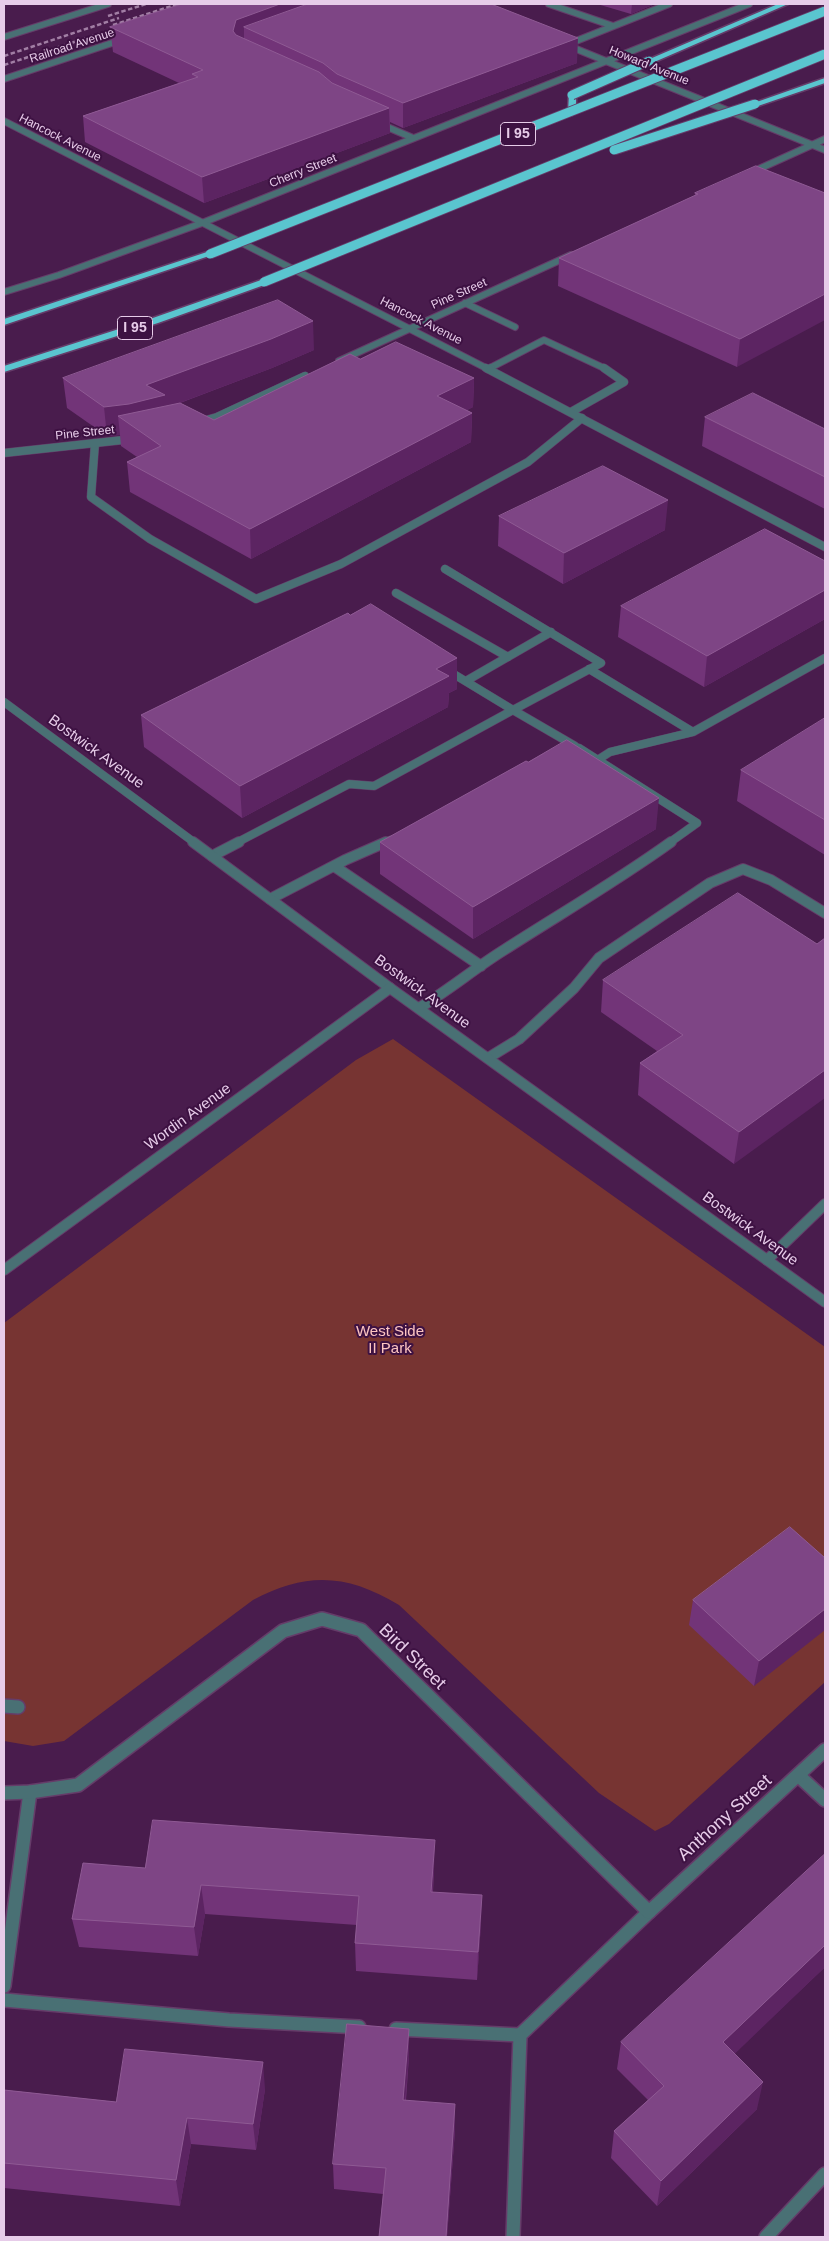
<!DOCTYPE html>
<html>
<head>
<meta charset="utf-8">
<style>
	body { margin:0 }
	#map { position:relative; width:829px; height:2241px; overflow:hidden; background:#491c4d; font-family:Arial,sans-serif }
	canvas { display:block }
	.frame { position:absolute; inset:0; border:5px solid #e7cce9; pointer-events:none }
</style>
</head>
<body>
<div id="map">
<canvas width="829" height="2241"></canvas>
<div class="frame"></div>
</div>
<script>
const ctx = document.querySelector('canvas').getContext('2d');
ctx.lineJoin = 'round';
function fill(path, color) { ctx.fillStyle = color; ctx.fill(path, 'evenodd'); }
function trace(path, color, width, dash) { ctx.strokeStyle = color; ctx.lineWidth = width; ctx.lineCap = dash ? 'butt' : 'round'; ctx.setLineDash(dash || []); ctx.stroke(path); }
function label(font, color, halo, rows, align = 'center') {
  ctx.font = font + ' Arial,sans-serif'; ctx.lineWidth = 4; ctx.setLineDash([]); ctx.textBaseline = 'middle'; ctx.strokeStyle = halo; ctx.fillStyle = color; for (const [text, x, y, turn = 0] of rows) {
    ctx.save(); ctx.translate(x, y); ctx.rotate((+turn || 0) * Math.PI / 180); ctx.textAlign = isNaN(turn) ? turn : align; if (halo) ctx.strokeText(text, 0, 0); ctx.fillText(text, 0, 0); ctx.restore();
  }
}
fill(new Path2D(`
	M 393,1039 L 825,1347 L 825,1682 L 669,1824 L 655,1831 L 599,1793 L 399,1605 C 348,1574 307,1571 253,1600 L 64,1741 L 33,1746 L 4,1741 L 4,1323 L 356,1060 Z`), '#773432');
const serviceFar3 = new Path2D(`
	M 549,4 L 613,26
	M 566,45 L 669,4
	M 378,123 L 413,138
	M 465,303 L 515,327
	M 488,369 L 544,340 L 606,369`);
const serviceFar2 = new Path2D(`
	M 488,369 L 491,368
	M 571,412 L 624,382 L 604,368
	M 95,443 L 91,497 L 150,539 L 256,599 L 341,564 L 528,462 L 582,418
	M 445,569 L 601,663 L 513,710 L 447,670
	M 396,593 L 508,657
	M 589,669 L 693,732
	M 466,681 L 551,632
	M 579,748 L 697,823 L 669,843
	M 599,759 L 610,752 L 693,732 L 825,658
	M 236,843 L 349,784 L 374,786 L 513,710 L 575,746
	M 383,843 L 391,840`);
const serviceFar1 = new Path2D(`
	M 212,856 L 239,842
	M 334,866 L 481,966
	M 270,899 L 345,860 L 386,842
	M 419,1008 C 449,990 475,968 504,950 C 560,914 617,881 671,842
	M 488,1058 L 519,1039 L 574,988 L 599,958 L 710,883 L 743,869 L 771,880 L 825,913`);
const service = new Path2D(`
	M 4,1706 L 18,1707
	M 799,1776 L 825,1800
	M 4,1986 L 30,1792
	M 4,2000 L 229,2020 L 359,2027
	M 396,2029 L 520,2035 L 649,1912
	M 513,2237 L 520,2035
	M 766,2237 L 825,2174`);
const minorFar3 = new Path2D(`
	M 564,44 L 825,150
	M 750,173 L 825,139
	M 4,292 L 59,275 L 202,223 L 749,4
	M 339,361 L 571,255`);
const minorFar2 = new Path2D(`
	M 199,422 L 217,417 L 305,376
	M 4,453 L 132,439
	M 4,702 L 195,843`);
const minorFar1 = new Path2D(`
	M 193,842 L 390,988
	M 767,1260 L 825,1302`);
const minor = new Path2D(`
	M 4,1793 L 30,1792 L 78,1785 L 283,1631 L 322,1619 L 361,1630 L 649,1912 L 825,1750`);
const tertiaryFar2 = new Path2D(`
	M 4,37 L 108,4
	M 4,79 L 124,39
	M 4,121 L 488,369`);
const tertiaryFar1 = new Path2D(`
	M 486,368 L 825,547`);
const tertiary = new Path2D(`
	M 4,1270 L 390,988 L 767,1260 L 825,1204`);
const motorway = new Path2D(`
	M 778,4 L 788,4 L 652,63 L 645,61 Z
	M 825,78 L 825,83 L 758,106 L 751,104 Z
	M 569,93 L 576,95 L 576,112 L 572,115 L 568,112 Z
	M 207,252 L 215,254 L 4,325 L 4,319 Z
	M 264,279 L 267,280 L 267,284 L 158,323 L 4,372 L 4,366 L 150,319 Z`);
trace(serviceFar3, '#653c69', 8);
trace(serviceFar2, '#653c69', 9);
trace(serviceFar1, '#653c69', 12);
trace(service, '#653c69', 16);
trace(minorFar3, '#653c69', 8);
trace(minorFar2, '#653c69', 9);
trace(minorFar1, '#653c69', 12);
trace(minor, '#653c69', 16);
trace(tertiaryFar2, '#653c69', 8);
trace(tertiaryFar1, '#653c69', 9);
trace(tertiary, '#653c69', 12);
trace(motorway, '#653c69', 3);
trace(serviceFar3, '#497074', 6);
trace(serviceFar2, '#497074', 8);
trace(serviceFar1, '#497074', 10);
trace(service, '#497074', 13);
trace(minorFar3, '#497074', 6);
trace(minorFar2, '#497074', 8);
trace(minorFar1, '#497074', 10);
trace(minor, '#497074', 13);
trace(tertiaryFar2, '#497074', 6);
trace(tertiaryFar1, '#497074', 8);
trace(tertiary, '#497074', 10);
fill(motorway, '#5ac5cf');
trace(new Path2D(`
	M 108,16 L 146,4
	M 113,25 L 178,4
	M 4,56 L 119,18
	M 4,65 L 123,26`), '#a17ea4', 2.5, [4.5, 2.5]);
const motorwayBridge = new Path2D(`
	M 572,95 L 649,61
	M 614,150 L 755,104
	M 210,254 L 825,11
	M 264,282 L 825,54`);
trace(motorwayBridge, '#653c69', 11, []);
trace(motorwayBridge, '#5ac5cf', 9);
fill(new Path2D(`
	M 182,4 L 577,63 L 403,128 L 390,122 L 390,133 L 204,203 L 85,142 L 83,116 L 179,83 L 113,52 L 110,27 Z
	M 597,4 L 655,4 L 631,14 Z
	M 695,193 L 825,193 L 737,367 L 558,286 L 559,258 L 695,196 Z
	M 314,350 L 272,368 L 180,403 L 214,420 L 360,359 L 474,378 L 473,407 L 467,410 L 472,413 L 471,442 L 251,559 L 130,492 L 127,462 L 137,457 L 121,446 L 120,435 L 107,436 L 67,408 L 63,378 Z
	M 705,417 L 825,429 L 825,509 L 702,446 Z
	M 499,516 L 665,530 L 563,584 L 498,546 Z
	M 825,561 L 825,619 L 704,687 L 618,637 L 621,606 Z
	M 350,615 L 457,658 L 457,689 L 449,693 L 448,707 L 242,818 L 144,747 L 141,715 Z
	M 825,718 L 825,855 L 737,801 L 741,770 Z
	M 656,829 L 473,939 L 380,874 L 380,842 Z
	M 817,944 L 734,1164 L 638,1095 L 640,1063 L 657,1051 L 601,1012 L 603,980 Z
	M 825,1558 L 754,1686 L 689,1625 L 693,1600 Z
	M 825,1854 L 825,1969 L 824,1968 L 734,2053 L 757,2109 L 657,2206 L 611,2158 L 614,2131 L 648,2100 L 617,2069 L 621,2042 Z
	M 145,1868 L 434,1869 L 433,1892 L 481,1924 L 477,1980 L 356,1971 L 355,1943 L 357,1925 L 205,1914 L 198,1956 L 79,1947 L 72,1919 Z
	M 409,2056 L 406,2100 L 455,2130 L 447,2237 L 379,2237 L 383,2194 L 334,2189 L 333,2164 Z
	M 265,2089 L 256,2150 L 191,2144 L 180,2206 L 4,2188 L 4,2090 L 116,2102 Z`), '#723478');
fill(new Path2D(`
	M 280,4 L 346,4 L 244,27 L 244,42 L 234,56 L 233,31 L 236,20 Z
	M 632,4 L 655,4 L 631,14 Z
	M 578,38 L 577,63 L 403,128 L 403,103 Z
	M 389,108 L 390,133 L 204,203 L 202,177 Z
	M 825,294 L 825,320 L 737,367 L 740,339 Z
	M 313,321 L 314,350 L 272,368 L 166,408 L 118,416 L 120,435 L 107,436 L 104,407 L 146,385 Z
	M 474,378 L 473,407 L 437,426 L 437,396 Z
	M 472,413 L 471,442 L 251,559 L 250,529 Z
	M 668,500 L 665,530 L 563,584 L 564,553 Z
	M 825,590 L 825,619 L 704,687 L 707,656 Z
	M 457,658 L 457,689 L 449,693 L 448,707 L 242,818 L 240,786 L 436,669 Z
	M 659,798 L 656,829 L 473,939 L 473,907 Z
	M 825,1070 L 825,1098 L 734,1164 L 739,1132 Z
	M 825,1609 L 825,1630 L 754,1686 L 759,1661 Z
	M 435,1840 L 434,1869 L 430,1920 L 431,1892 Z
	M 201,1885 L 205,1914 L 198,1956 L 194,1927 Z
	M 482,1895 L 481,1924 L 477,1980 L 478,1952 Z
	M 825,1945 L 825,1963 L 824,1968 L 718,2070 L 723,2042 Z
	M 409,2029 L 409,2056 L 403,2127 L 403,2100 Z
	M 263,2062 L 265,2089 L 256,2150 L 253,2124 Z
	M 763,2082 L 757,2109 L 657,2206 L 661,2181 Z
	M 455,2104 L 455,2130 L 447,2237 L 446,2237 Z
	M 187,2118 L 191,2144 L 180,2206 L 176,2180 Z`), '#5c2462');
const building = new Path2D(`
	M 182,4 L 280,4 L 236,20 L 233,31 L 236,35 L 319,72 L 332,83 L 389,108 L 202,177 L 83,116 L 198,77 L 192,74 L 203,70 L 110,27 Z
	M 308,4 L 491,4 L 578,38 L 403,103 L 337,74 L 323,63 L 244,27 Z
	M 756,166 L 825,193 L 825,294 L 740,339 L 559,258 L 698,194 L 695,193 Z
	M 278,300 L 313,321 L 271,339 L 146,385 L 165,395 L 129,404 L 104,407 L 63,378 Z
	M 396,342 L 474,378 L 437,396 L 472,413 L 250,529 L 127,462 L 161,446 L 118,416 L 180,403 L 214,420 L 350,354 L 360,359 Z
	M 753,393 L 825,429 L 825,477 L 705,417 Z
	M 603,466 L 668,500 L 564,553 L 499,516 Z
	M 765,529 L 825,561 L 825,590 L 707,656 L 621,606 Z
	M 371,604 L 457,658 L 436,669 L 449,676 L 240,786 L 141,715 L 348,613 L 350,615 Z
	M 825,718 L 825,820 L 741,770 Z
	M 567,740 L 659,798 L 473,907 L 380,842 L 526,761 L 528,762 Z
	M 738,893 L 817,944 L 825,938 L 825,1070 L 739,1132 L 640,1063 L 683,1035 L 603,980 Z
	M 790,1527 L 825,1558 L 825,1609 L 759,1661 L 693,1600 Z
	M 153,1820 L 435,1840 L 431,1892 L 482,1895 L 478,1952 L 355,1943 L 359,1896 L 201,1885 L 194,1927 L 72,1919 L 83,1863 L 145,1868 Z
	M 825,1854 L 825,1945 L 723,2042 L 763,2082 L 661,2181 L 614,2131 L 664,2086 L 621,2042 Z
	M 347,2024 L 409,2029 L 403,2100 L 455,2104 L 446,2237 L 379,2237 L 386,2168 L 333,2164 Z
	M 125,2049 L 263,2062 L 253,2124 L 187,2118 L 176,2180 L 4,2163 L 4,2090 L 116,2102 Z`);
fill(building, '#7e4585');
trace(building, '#8f5a94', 1);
label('12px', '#e7cce9', '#3d1142', [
	["Railroad Avenue",72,46,-18],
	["Howard Avenue",649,66,22],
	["Hancock Avenue",60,138,27],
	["Cherry Street",303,171,-22],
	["Pine Street",459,294,-24],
	["Hancock Avenue",421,321,27],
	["Pine Street",85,433,-6]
]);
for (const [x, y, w] of [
	[518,134,35],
	[135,328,35]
]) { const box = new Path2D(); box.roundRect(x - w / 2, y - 11.5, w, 23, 4); ctx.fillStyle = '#3d1142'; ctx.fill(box); trace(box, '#e7cce9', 1); }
label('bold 14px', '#e7cce9', null, [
	["I 95",518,134],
	["I 95",135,328]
]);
label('15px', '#e7cce9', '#3d1142', [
	["Bostwick Avenue",96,752,36],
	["Bostwick Avenue",422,992,36],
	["Wordin Avenue",188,1117,-36],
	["Bostwick Avenue",750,1229,36]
]);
label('15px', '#fdc5c1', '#3d1142', [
	["West Side",390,1332],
	["II Park",390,1349]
]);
label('18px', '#e7cce9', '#3d1142', [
	["Bird Street",412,1657,44],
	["Anthony Street",725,1818,-42]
]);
</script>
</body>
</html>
